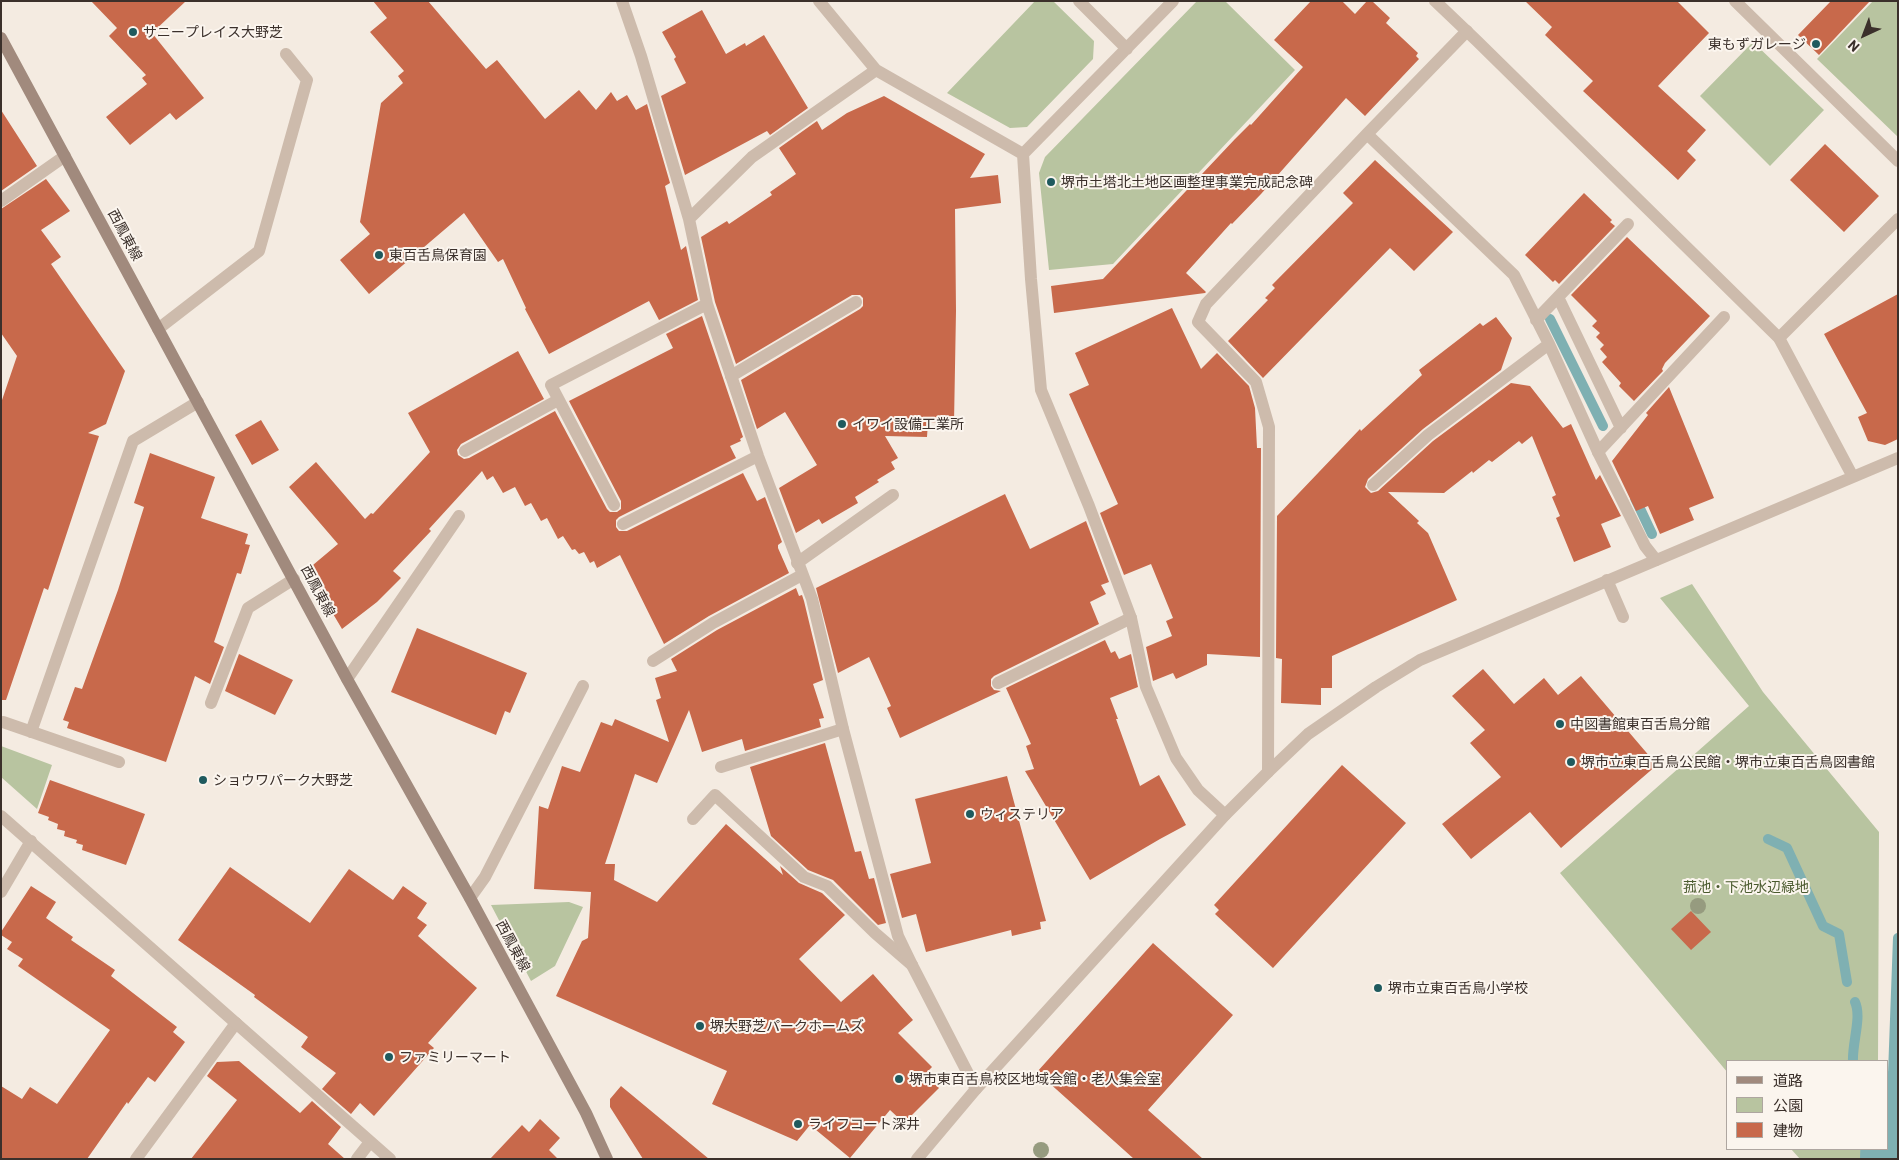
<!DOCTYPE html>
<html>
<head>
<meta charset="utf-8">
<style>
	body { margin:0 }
	#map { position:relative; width:1899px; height:1160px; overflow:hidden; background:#f4ebe1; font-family:Barlow,"Noto Sans JP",sans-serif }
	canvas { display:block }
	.frame { position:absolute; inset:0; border:2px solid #3b302b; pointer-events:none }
	.legend { position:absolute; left:1726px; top:1060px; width:162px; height:90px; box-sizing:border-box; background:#fbf5ee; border:1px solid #aea6a0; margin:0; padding:6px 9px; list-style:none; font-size:15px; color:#3b302b }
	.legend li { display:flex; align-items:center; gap:10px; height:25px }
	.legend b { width:25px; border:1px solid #aea6a0 }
	.north { position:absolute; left:1839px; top:10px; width:50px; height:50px; -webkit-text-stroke:4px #fbf5ee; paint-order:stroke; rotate:223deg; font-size:14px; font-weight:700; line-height:20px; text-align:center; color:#3b302b }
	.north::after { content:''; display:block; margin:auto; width:18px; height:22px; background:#3b302b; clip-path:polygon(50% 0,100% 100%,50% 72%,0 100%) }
</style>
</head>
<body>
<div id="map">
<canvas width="1899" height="1160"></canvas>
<div class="frame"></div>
<ul class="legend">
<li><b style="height:6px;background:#a18a7d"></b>道路</li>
<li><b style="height:14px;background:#b8c4a0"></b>公園</li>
<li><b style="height:14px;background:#c8694b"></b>建物</li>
</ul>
<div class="north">N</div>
</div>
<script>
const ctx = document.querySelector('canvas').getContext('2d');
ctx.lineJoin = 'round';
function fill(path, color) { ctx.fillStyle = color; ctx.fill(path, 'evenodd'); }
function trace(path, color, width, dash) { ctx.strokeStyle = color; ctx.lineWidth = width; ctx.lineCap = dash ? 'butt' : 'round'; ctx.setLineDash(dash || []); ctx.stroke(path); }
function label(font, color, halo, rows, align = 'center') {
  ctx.font = font + ' Barlow,"Noto Sans JP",sans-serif'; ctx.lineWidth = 4; ctx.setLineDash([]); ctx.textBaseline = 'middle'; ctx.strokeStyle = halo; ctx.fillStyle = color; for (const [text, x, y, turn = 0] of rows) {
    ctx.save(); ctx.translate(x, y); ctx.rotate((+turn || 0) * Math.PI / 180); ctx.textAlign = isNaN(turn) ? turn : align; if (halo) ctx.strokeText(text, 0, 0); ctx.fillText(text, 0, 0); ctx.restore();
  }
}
fill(new Path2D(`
	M 1035,1 L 1053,1 L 1094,41 L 1093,59 L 1027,127 L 1010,128 L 947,93 Z
	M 1197,1 L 1225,1 L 1295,70 L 1113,264 L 1049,270 L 1039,173 L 1045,157 Z
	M 1873,1 L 1898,1 L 1898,137 L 1817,59 Z
	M 1753,42 L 1824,110 L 1770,166 L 1700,96 Z
	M 1692,584 L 1763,692 L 1879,832 L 1878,1061 L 1728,1061 L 1728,1073 L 1560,873 L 1749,706 L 1660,598 Z
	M 1,746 L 52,765 L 37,809 L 1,777 Z
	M 569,902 L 583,907 L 555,966 L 531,981 L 491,905 Z
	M 1898,1089 L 1898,1159 L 1800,1159 L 1791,1149 L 1888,1149 L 1888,1108 Z`), '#b8c4a0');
trace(new Path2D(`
	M 1550,319 L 1603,426
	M 1635,498 L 1652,534
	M 1768,839 L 1787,848 L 1823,926 L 1839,934 L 1847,982
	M 1853,1061 C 1852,1043 1862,1017 1855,1002
	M 1888,1101 L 1892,1101 L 1898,938`), '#7fb0b2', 10);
trace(new Path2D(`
	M 1890,1159 L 1892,1101 L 1898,1101`), '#7fb0b2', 60);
fill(new Path2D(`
	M 91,1 L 186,1 L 152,33 L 204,98 L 176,120 L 170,113 L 130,145 L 106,117 L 147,84 L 142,78 L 146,75 L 109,36 L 117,28 Z
	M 373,1 L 428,1 L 486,69 L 497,60 L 545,119 L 579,90 L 596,110 L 611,92 L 617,101 L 627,95 L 636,110 L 647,104 L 670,183 L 665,186 L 681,250 L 686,246 L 698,300 L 659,320 L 649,301 L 549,354 L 525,309 L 526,308 L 503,259 L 498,262 L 464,213 L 369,294 L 340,260 L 370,234 L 360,222 L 381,103 L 403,83 L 398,76 L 404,71 L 370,32 L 387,18 Z
	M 1311,1 L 1342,1 L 1355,14 L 1367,1 L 1372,1 L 1390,18 L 1386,23 L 1418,53 L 1416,56 L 1419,59 L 1365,116 L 1346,98 L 1261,194 L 1232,224 L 1231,223 L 1186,273 L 1206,292 L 1205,293 L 1054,313 L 1051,286 L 1103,279 L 1235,139 L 1250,124 L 1251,125 L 1303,67 L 1274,40 Z
	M 1525,1 L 1677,1 L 1709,33 L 1658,86 L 1706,130 L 1687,151 L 1696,160 L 1678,180 L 1583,91 L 1593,81 L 1545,35 L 1552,27 Z
	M 1831,1 L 1870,1 L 1819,55 L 1798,35 Z
	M 702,10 L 726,54 L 745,43 L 746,46 L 764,35 L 808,108 L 770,135 L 767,131 L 685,175 L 661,96 L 686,83 L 674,59 L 676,57 L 662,32 Z
	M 884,96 L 985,154 L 970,178 L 998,175 L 1001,203 L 955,209 L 956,311 L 954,423 L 928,422 L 927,437 L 885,436 L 898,458 L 891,462 L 895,469 L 877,480 L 879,482 L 855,497 L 858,503 L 822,524 L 819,519 L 796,533 L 779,488 L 817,465 L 785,412 L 757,429 L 741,380 L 860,309 L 863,306 L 863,298 L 860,295 L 852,295 L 736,364 L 715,302 L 701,237 L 727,221 L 729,224 L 772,195 L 770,192 L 796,174 L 779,148 L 817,121 L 822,130 L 847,113 Z
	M 1,110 L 37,166 L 1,191 Z
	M 1825,144 L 1879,196 L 1844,232 L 1790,180 Z
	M 1375,160 L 1453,232 L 1414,271 L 1390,248 L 1263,378 L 1228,341 L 1268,300 L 1265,298 L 1275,288 L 1272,285 L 1353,203 L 1343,193 Z
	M 46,179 L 70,211 L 41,230 L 61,257 L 51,264 L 125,371 L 106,424 L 88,433 L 99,436 L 48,590 L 44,588 L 6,700 L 1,700 L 1,403 L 17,356 L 1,333 L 1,209 Z
	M 1584,193 L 1612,220 L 1610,222 L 1615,226 L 1559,284 L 1555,280 L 1553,282 L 1525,255 Z
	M 1627,237 L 1710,316 L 1665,363 L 1662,369 L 1663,371 L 1634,401 L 1619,386 L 1621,383 L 1602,362 L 1607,357 L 1600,349 L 1604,345 L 1596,337 L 1600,333 L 1592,326 L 1597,321 L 1571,295 Z
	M 1898,294 L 1898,439 L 1885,445 L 1868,441 L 1858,417 L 1867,413 L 1824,334 Z
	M 1172,308 L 1201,369 L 1217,353 L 1249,386 L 1255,408 L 1257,448 L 1261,448 L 1260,657 L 1207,654 L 1207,665 L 1176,679 L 1173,673 L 1153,681 L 1146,647 L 1172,636 L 1166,621 L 1173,618 L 1151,564 L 1124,575 L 1100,513 L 1118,504 L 1069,394 L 1089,385 L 1075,353 Z
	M 702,316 L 743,437 L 740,439 L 741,441 L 730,446 L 736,458 L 619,517 L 616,520 L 616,527 L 619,531 L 627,531 L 743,473 L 757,501 L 765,497 L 782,542 L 778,545 L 778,548 L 789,573 L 709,616 L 664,644 L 620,555 L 597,568 L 594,561 L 590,563 L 584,552 L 579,554 L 575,549 L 572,550 L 563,536 L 558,539 L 547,518 L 541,521 L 531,503 L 525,506 L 515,487 L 503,493 L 493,476 L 487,480 L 482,471 L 429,529 L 431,531 L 393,571 L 401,578 L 377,602 L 342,629 L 307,570 L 338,544 L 289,487 L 316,462 L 365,519 L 371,513 L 373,514 L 430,452 L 408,413 L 518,351 L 544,399 L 461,444 L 457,450 L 458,455 L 464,459 L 469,458 L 555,411 L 607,509 L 610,512 L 617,512 L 621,509 L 621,501 L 569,401 L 673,348 L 666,334 Z
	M 1496,317 L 1512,338 L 1501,370 L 1423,429 L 1368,479 L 1365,487 L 1371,493 L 1378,491 L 1433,441 L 1511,383 L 1530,386 L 1563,428 L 1571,424 L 1596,480 L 1600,475 L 1621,516 L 1601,524 L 1611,547 L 1574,562 L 1556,518 L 1560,516 L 1552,497 L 1556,495 L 1532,436 L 1522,444 L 1519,441 L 1492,462 L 1489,460 L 1473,473 L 1472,471 L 1444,493 L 1388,492 L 1419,521 L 1417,523 L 1428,533 L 1457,600 L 1332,656 L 1332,688 L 1321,688 L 1321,705 L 1281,703 L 1282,659 L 1276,658 L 1277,516 L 1360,429 L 1361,431 L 1422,375 L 1419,370 L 1480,323 L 1483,326 Z
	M 1669,387 L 1714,498 L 1689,508 L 1694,520 L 1660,534 L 1648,506 L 1636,511 L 1612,461 L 1648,415 L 1646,413 Z
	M 261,420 L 279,450 L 252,465 L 235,435 Z
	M 150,453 L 215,477 L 201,518 L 248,534 L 245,544 L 250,545 L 241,574 L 237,573 L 214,642 L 224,647 L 210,684 L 195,676 L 166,762 L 67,728 L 69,722 L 63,720 L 75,687 L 82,689 L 118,590 L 144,507 L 134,503 Z
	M 1005,494 L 1030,549 L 1086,521 L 1109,582 L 1101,585 L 1106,594 L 1090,602 L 1099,624 L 994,676 L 991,679 L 991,686 L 994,690 L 1001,691 L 900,738 L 887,708 L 891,706 L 869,657 L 838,673 L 816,588 Z
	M 796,588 L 799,596 L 802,595 L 804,601 L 823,680 L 813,684 L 824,718 L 819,719 L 821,727 L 745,751 L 742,739 L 702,752 L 689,710 L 657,783 L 635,774 L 605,864 L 615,864 L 614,880 L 657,902 L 726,824 L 783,875 L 780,866 L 799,883 L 822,893 L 845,915 L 799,959 L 841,1002 L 873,974 L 913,1020 L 898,1033 L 932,1067 L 925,1074 L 939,1088 L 904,1123 L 890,1110 L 850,1158 L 810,1125 L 797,1141 L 712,1104 L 727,1071 L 556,996 L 582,941 L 588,938 L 591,892 L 534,889 L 539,806 L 548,809 L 562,766 L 580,772 L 601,722 L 612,726 L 615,719 L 669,742 L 656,700 L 661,698 L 655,678 L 677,671 L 671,659 L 717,630 Z
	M 417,628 L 527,673 L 510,713 L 505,711 L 496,735 L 391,692 Z
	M 1105,640 L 1111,653 L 1115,651 L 1119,659 L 1131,654 L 1138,687 L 1110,698 L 1118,719 L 1116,719 L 1140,786 L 1159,775 L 1186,825 L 1160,839 L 1090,880 L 1025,771 L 1034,769 L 1026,746 L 1031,744 L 1006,688 Z
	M 239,654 L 293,680 L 275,715 L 225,691 Z
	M 1483,669 L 1514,704 L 1544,678 L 1558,695 L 1581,676 L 1657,765 L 1561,848 L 1530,812 L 1471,859 L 1442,824 L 1501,777 L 1470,743 L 1485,730 L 1452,696 Z
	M 825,743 L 855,852 L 861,851 L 869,879 L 874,878 L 886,923 L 878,925 L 833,880 L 808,870 L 771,836 L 750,767 Z
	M 1342,765 L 1406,823 L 1273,968 L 1215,914 L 1219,910 L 1214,905 Z
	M 1007,776 L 1046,921 L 1040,922 L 1041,929 L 1012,936 L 1011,930 L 926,952 L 916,914 L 902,918 L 890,874 L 931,863 L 915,799 Z
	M 50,780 L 145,814 L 126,865 L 82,850 L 83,845 L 76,843 L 77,840 L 64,836 L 65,831 L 57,829 L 58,824 L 48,820 L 49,817 L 38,813 Z
	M 230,867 L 310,923 L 349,869 L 393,900 L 403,886 L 427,903 L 417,918 L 427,925 L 418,936 L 477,988 L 428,1043 L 434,1048 L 374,1116 L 360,1103 L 351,1114 L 322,1089 L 336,1073 L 301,1047 L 308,1037 L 254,997 L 255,995 L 178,940 Z
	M 31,886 L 56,902 L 46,918 L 73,937 L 71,940 L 115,970 L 111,976 L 177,1027 L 173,1032 L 185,1042 L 155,1082 L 148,1077 L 128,1104 L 127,1102 L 87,1159 L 1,1159 L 1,1086 L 22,1099 L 30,1087 L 57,1104 L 110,1030 L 18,966 L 23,959 L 7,949 L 12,942 L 1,935 L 1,932 Z
	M 1691,911 L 1711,932 L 1691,950 L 1671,929 Z
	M 1153,943 L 1233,1015 L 1148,1110 L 1203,1159 L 1134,1159 L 1037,1072 Z
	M 239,1061 L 300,1113 L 312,1101 L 341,1127 L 328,1144 L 345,1159 L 191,1159 L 237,1100 L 207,1076 L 217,1062 Z
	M 621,1086 L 709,1159 L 643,1159 L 610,1107 L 610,1099 Z
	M 540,1119 L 560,1138 L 549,1150 L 558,1159 L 490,1159 L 522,1125 L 529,1132 Z`), '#c8694b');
trace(new Path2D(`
	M 1,201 L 65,156
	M 1558,297 L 1621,428
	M 1536,320 L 1628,224
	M 731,376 L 856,302
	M 1598,452 L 1724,317
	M 797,563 L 893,495
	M 1607,580 L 1623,617
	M 998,683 L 1131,618
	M 211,703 L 248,608 L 294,579
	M 721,767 L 843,729
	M 693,819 L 715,795 L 804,877 L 827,886 L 875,933 L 912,965`), '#cdbbac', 12);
trace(new Path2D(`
	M 622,1 L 641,56 L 689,219 L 707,304 L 758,456 L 812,599 L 843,729 L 898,936 L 912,965 L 976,1089
	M 819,1 L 876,70
	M 1079,1 L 1127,49
	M 1173,1 L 1023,154 L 1031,279 L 1041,390 L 1089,506 L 1131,618 L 1146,687 L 1176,758 L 1198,790 L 1225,815
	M 1735,1 L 1898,161
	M 1367,134 L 1514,275 L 1549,344 L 1598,452 L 1645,546 L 1656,560
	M 689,219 L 752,157 L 876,70 L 1023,154
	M 158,329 L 259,251 L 307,80 L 286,54
	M 1779,338 L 1898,219
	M 465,451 L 558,400
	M 1373,485 L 1428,435 L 1549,344
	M 614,505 L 551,385 L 707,304
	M 623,524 L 758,456
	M 653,661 L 713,623 L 802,575
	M 347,679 L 459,516
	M 3,722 L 119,762
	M 31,732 L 133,441 L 198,402
	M 1268,772 L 1269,427 L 1256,382 L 1198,322 L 1206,304 L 1367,134 L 1467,31
	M 1,892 L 31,841
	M 470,898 L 485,877 L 583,686
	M 136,1159 L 236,1023
	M 357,1159 L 370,1142`), '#cdbbac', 12);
trace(new Path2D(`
	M 1435,1 L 1477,41 L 1779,338 L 1853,477
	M 1,816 L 390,1159
	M 917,1159 L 976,1089 L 1225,815 L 1268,772 L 1308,734 L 1376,687 L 1420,660 L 1898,458`), '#cdbbac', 12);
trace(new Path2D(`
	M 1,38 L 347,679 L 470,898 L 586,1113 L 607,1159`), '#a18a7d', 12);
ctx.fillStyle = '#969b7f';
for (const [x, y] of [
	[1698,906],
	[1041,1150]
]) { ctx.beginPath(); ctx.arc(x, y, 8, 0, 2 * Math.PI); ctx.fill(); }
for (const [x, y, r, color] of [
	[133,32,5,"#1f5a5e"],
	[1816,44,5,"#1f5a5e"],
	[1051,182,5,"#1f5a5e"],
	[379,255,5,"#1f5a5e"],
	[842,424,5,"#1f5a5e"],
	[1560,724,5,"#1f5a5e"],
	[1571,762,5,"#1f5a5e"],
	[203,780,5,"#1f5a5e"],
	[970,814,5,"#1f5a5e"],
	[1378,988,5,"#1f5a5e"],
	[700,1026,5,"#1f5a5e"],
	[389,1057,5,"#1f5a5e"],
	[899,1079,5,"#1f5a5e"],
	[798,1124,5,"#1f5a5e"]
]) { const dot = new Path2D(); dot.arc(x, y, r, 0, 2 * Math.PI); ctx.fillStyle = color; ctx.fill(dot); trace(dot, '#fbf5ee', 2); }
label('14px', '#3b302b', '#fbf5ee', [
	["サニープレイス大野芝",143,32],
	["東もずガレージ",1806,44,"right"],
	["堺市土塔北土地区画整理事業完成記念碑",1061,182],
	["東百舌鳥保育園",389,255],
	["イワイ設備工業所",852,424],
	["中図書館東百舌鳥分館",1570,724],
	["堺市立東百舌鳥公民館・堺市立東百舌鳥図書館",1581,762],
	["ショウワパーク大野芝",213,780],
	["ウィステリア",980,814],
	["堺市立東百舌鳥小学校",1388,988],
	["堺大野芝パークホームズ",710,1026],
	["ファミリーマート",399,1057],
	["堺市東百舌鳥校区地域会館・老人集会室",909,1079],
	["ライフコート深井",808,1124]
], 'left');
label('14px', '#3b302b', '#fbf5ee', [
	["西鳳東線",125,235,62],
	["西鳳東線",318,591,62],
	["西鳳東線",513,946,62]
]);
label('14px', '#4a5a2e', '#fbf5ee', [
	["菰池・下池水辺緑地",1746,887]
]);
</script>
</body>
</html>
